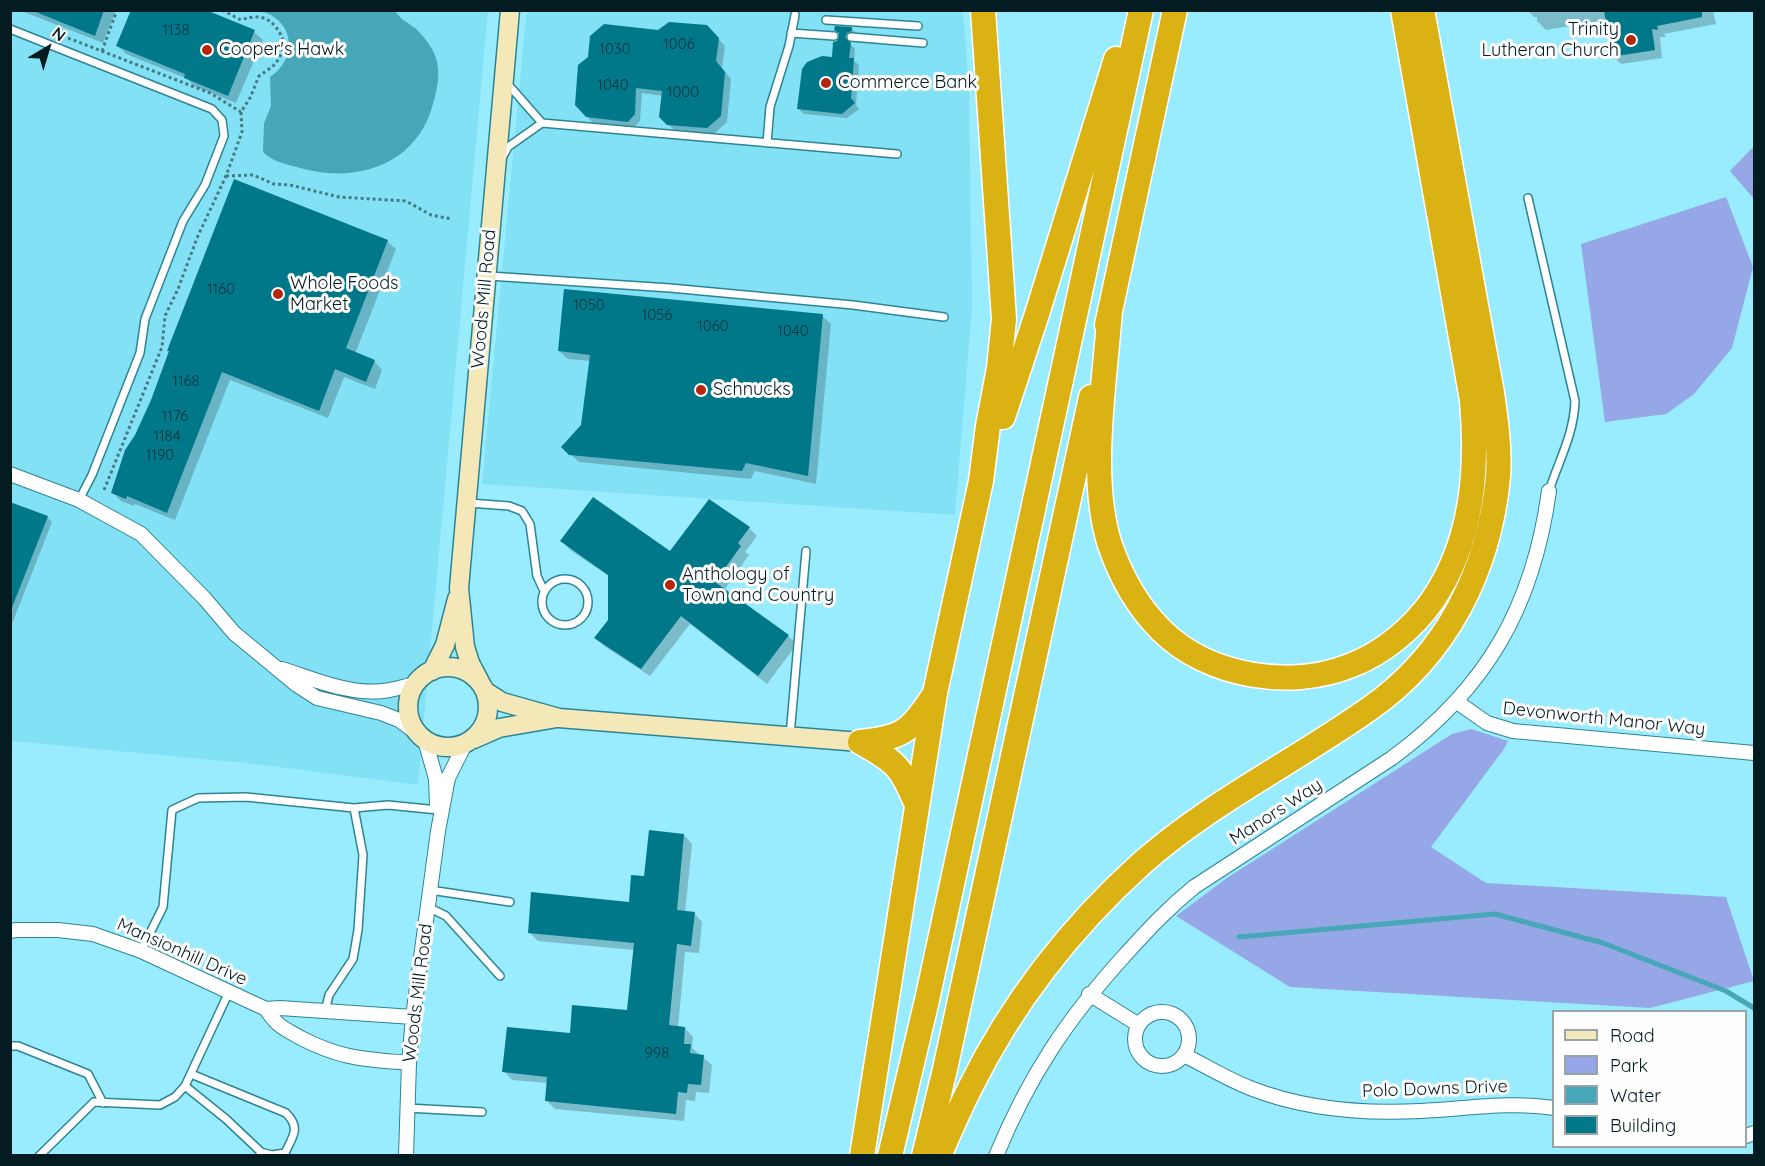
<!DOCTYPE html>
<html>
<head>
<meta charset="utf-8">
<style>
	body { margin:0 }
	#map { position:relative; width:1765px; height:1166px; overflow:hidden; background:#99ecfd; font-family:Quicksand,sans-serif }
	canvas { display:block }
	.frame { position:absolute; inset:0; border:12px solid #021c21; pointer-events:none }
	.legend { position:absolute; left:1552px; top:1010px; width:195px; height:138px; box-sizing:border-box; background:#fefefe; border:2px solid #99a4a6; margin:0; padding:8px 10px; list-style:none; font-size:18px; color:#021c21 }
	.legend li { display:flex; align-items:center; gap:12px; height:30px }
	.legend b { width:30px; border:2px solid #99a4a6 }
	.north { position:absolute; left:18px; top:18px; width:60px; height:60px; -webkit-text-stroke:4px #fefefe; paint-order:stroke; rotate:38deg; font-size:16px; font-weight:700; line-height:24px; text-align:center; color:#021c21 }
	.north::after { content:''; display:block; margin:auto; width:21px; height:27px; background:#021c21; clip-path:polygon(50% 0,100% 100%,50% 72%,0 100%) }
</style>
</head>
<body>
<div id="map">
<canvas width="1765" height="1166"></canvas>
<div class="frame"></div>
<ul class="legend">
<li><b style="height:8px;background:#f4e8b8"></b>Road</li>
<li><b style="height:16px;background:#95a7e7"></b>Park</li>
<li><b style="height:16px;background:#47a6b8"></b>Water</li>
<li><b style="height:16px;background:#007889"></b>Building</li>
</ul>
<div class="north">N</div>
</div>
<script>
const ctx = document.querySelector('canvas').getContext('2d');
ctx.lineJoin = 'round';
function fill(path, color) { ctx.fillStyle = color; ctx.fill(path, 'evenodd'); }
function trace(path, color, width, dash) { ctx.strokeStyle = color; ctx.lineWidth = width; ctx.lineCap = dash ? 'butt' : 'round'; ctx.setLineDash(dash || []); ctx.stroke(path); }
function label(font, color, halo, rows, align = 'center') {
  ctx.font = font + ' Quicksand,sans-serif'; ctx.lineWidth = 6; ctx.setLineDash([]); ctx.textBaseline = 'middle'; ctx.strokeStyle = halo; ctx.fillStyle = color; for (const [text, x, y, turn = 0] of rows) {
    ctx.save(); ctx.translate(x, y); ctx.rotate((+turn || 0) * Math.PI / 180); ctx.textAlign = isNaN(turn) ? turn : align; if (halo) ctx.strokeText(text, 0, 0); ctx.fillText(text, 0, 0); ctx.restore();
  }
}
fill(new Path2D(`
	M 10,11 L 488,11 L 418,785 L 256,764 L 11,741 Z
	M 529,11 L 963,11 L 969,87 L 972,308 L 955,515 L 482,484 L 526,16 Z`), '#83e1f5');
fill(new Path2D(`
	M 1754,146 L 1754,199 L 1730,171 Z
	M 1726,197 L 1753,267 L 1732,348 L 1694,394 L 1666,414 L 1605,422 L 1581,244 Z
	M 1471,729 L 1508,741 L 1504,749 L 1431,847 L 1486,883 L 1726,897 L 1754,981 L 1650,1008 L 1290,987 L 1176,916 L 1227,878 L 1452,734 Z`), '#95a7e7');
fill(new Path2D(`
	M 260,11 L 395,11 C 401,20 407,22 415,28 C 423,35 433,48 436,58 C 441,74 437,89 433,104 C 417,165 356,184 300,168 C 286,164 273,162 263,152 L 264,123 L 271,106 L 270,77 C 299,58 294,19 260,11 Z`), '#47a6b8');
fill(new Path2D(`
	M 19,10 L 116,10 L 103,43 Z
	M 1527,10 L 1713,10 L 1716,24 L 1664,34 L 1666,37 L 1660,37 L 1662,58 L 1621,64 L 1613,56 L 1607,20 L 1546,30 L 1537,21 L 1537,17 L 1534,17 Z
	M 852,29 L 857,34 L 857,37 L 852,38 L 850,44 L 855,49 L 854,61 L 859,65 L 856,105 L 859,109 L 847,118 L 804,114 L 798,108 L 833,58 L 838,42 Z
	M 254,32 L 263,40 L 236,103 L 194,86 L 188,79 L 126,54 L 118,46 Z
	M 659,32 L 713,33 L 725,46 L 722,68 L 731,79 L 727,122 L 714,134 L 674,130 L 661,116 L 663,96 L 642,93 L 640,121 L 634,127 L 593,123 L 587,116 Z
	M 387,241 L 396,249 L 355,354 L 374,361 L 382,370 L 375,389 L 344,377 L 328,418 L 230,380 L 175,520 L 135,504 L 134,506 L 121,501 L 113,493 L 136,435 Z
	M 822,316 L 831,324 L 816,484 L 755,471 L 751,479 L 579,462 L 563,447 L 583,425 L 591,361 L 568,359 L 559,351 Z
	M 10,503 L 47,517 L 52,522 L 10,629 Z
	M 749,528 L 757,536 L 745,552 L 749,555 L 724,590 L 788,636 L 797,644 L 767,684 L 690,624 L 650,676 L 604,646 L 596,638 L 609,620 L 610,577 L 570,550 L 562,541 L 670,553 Z
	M 684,835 L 692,844 L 685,913 L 694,913 L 702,922 L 699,953 L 685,952 L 678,1028 L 685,1028 L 693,1037 L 692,1048 L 712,1065 L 709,1093 L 696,1092 L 695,1101 L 686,1100 L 684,1121 L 555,1109 L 546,1100 L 548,1083 L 512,1080 L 504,1071 L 571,1035 L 629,1011 L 634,950 L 538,941 L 529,932 L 630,903 L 646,878 Z`), '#0003');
trace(new Path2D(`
	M 1239,937 L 1495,914 L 1603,943 L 1726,991 L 1754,1008`), '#47a6b8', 5);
fill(new Path2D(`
	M 31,10 L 104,10 L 95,36 Z
	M 131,10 L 206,10 L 255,30 L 228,96 L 184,78 L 185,74 L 116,46 Z
	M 1604,10 L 1702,10 L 1702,17 L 1657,26 L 1658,30 L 1652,29 L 1655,50 L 1611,57 Z
	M 669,22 L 707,25 L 719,38 L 716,61 L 725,72 L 721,116 L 707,128 L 667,125 L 659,117 L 662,91 L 636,88 L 635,114 L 628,122 L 586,117 L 575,105 L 578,65 L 588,57 L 590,36 L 604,24 L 658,30 Z
	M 835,26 L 852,27 L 852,31 L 847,33 L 845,37 L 851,43 L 849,58 L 854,58 L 851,98 L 855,103 L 842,114 L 797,109 L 802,69 L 807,62 L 822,56 L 832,57 L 833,42 L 837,41 L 839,37 L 839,33 L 834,30 Z
	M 234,179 L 388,240 L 346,348 L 375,360 L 366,382 L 335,369 L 319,411 L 222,372 L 167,513 L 127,496 L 126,499 L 111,493 L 125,450 L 135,435 L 151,400 L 169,351 L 167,351 Z
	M 564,289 L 823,314 L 808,476 L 746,463 L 742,471 L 569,455 L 561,447 L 581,425 L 590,355 L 558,351 Z
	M 593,497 L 670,551 L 709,499 L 750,527 L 738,543 L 741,546 L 715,582 L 789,635 L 758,676 L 681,616 L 641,669 L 594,638 L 608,620 L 608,575 L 560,541 Z
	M 10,502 L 48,516 L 11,610 L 10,610 Z
	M 649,830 L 684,834 L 677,910 L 695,912 L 691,946 L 677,944 L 669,1025 L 685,1027 L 684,1044 L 691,1044 L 690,1053 L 704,1055 L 701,1085 L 688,1084 L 687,1093 L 678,1092 L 676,1114 L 545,1101 L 547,1077 L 502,1072 L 507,1027 L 570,1033 L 572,1005 L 627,1010 L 634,943 L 528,933 L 531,892 L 629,902 L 631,875 L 644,876 Z`), '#007889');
const lane = new Path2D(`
	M 826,20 L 918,26
	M 10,29 L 212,109 L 222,120 L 224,136 L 205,185 L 183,221 L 145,319 L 140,353 L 92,475 L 79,500
	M 791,33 L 834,36
	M 851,37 L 923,43
	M 506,82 L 542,123
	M 767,143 L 770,107 L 789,46 L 795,15
	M 503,156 L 508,147 L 542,123 L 897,154
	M 1528,198 L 1575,401 C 1574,434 1559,460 1549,491
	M 489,276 L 670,288 L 853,305 L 944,317
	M 469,503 L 509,506 L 522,511 L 530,524 L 537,576 L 544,591
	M542 602a23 23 0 1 1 46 0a23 23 0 1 1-46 0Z
	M 790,736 L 806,551
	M 354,808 L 388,805 L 438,810
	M 430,890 L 510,902
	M 428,907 L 446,916 L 500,976
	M 141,951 L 163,907 L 172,810 L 198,798 L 246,797 L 354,808 L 363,855 L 358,930 L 353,959 L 329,995 L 325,1011
	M 10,1046 L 18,1046 L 88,1074 L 103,1103
	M 191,1074 L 286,1113 C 301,1128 293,1136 285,1153 L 272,1155 L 260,1152
	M 185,1086 L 226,1119 L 262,1153
	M 407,1108 L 482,1112
	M 39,1156 L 94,1102 L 160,1105 L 175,1097 L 185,1086 L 229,992`);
const street = new Path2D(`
	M 10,474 L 79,500 L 141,534 L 205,599 L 234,633 L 297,685 L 317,698 L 381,713 L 399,720 L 417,733
	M 282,669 C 313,679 350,695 383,691 C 394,690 405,686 416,684
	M 1457,702 L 1487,723 L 1513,731 L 1754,753
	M 425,740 L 436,779 L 437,805
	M 10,931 L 17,930 L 58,930 L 93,934 L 141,951 L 266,1009 L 280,1008 L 413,1017
	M 1089,994 L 1139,1025
	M 266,1009 C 277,1026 283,1028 301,1038 C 341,1059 365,1059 409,1063
	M1135 1039a27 27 0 1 1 54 0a27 27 0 1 1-54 0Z
	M 1184,1055 C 1206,1066 1227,1079 1250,1088 C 1303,1109 1364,1114 1421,1111 C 1466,1109 1509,1101 1554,1108
	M 1746,1136 L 1754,1133
	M 406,1156 L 409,1063 L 413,1017 L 438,831 L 448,778 L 465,744
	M 996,1156 C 1029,1076 1067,1019 1125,955 C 1148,930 1167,909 1194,887 L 1392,758 C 1487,688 1533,607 1549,491`);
const secondary = new Path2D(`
	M408 707a40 40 0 1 1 80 0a40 40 0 1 1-80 0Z
	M 432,671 L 445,645 L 457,599
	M 480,682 L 470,663 L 465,647 L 459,588 L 510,10
	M 485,691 L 502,702 L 559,718 L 860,742
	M 474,739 L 499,728 L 557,718`);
const highway = new Path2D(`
	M 1110,310 C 1105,381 1088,478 1110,545 C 1121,577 1137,606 1161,630 C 1208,677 1291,690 1352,665 C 1383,653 1413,628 1432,601 C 1473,541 1478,470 1472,400 L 1403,10
	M 1107,325 L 1175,10
	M 1003,417 L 1037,314 L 1116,59
	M 860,742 C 901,738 910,732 932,698
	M 860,742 C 898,763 900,766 917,805
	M 862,1156 L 935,693 L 981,481 L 988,426 L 999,368 L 1004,319 L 983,10
	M 890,1156 L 927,1000 L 1141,10
	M 924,1156 L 945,1069 L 1091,397
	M 939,1156 C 949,1133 959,1110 970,1088 C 1012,1003 1072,926 1142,863 C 1211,802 1294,762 1369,709 C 1447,655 1489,570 1498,477 C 1500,449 1496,421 1492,393 L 1422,10`);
trace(lane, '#2d8494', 10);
trace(street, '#2d8494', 16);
trace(secondary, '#2d8494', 21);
trace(highway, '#fff', 27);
trace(new Path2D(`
	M 68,38 L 210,93 L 241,112
	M 102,51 L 117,10
	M 226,176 L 253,175 L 274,184 L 290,185 L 339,197 L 406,201 L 431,215 L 452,219
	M 104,490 L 162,347 L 165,316 L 178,289 L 197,238 L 226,176 L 242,132 L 241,112 L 250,98 L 259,76 C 276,64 276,66 285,45 C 277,23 266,11 241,20 L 222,10`), '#467a84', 3, [3, 3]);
trace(lane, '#fff', 7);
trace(street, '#fff', 14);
trace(secondary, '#f4e8b8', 18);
trace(highway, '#dab213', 24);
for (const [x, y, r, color] of [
	[1631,40,6,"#b3270d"],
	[207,50,6,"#b3270d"],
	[826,83,6,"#b3270d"],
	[278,294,6,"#b3270d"],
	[701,390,6,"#b3270d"],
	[670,585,6,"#b3270d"]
]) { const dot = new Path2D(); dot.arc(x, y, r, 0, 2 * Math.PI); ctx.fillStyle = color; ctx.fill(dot); trace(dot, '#fefefe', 2); }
label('15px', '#02333b', null, [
	["1138",176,30],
	["1006",679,44],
	["1030",615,49],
	["1040",613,85],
	["1000",683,92],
	["1160",221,289],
	["1050",589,305],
	["1056",657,315],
	["1060",713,326],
	["1040",793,331],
	["1168",186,381],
	["1176",175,416],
	["1184",167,436],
	["1190",160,455],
	["998",657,1053]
]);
label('18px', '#021c21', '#fefefe', [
	["Trinity",1619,30,"right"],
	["Lutheran Church",1619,51,"right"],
	["Cooper's Hawk",219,50],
	["Commerce Bank",838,83],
	["Whole Foods",290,284],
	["Market",290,305],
	["Schnucks",713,390],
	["Anthology of",682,575],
	["Town and Country",682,596]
], 'left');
label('18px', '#021c21', '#fefefe', [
	["Woods Mill Road",484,299,-85],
	["Devonworth Manor Way",1604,719,6],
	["Manors Way",1276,812,-33],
	["Mansionhill Drive",182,952,24],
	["Woods Mill Road",418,993,-83],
	["Polo Downs Drive",1435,1089,-2]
]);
</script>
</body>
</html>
